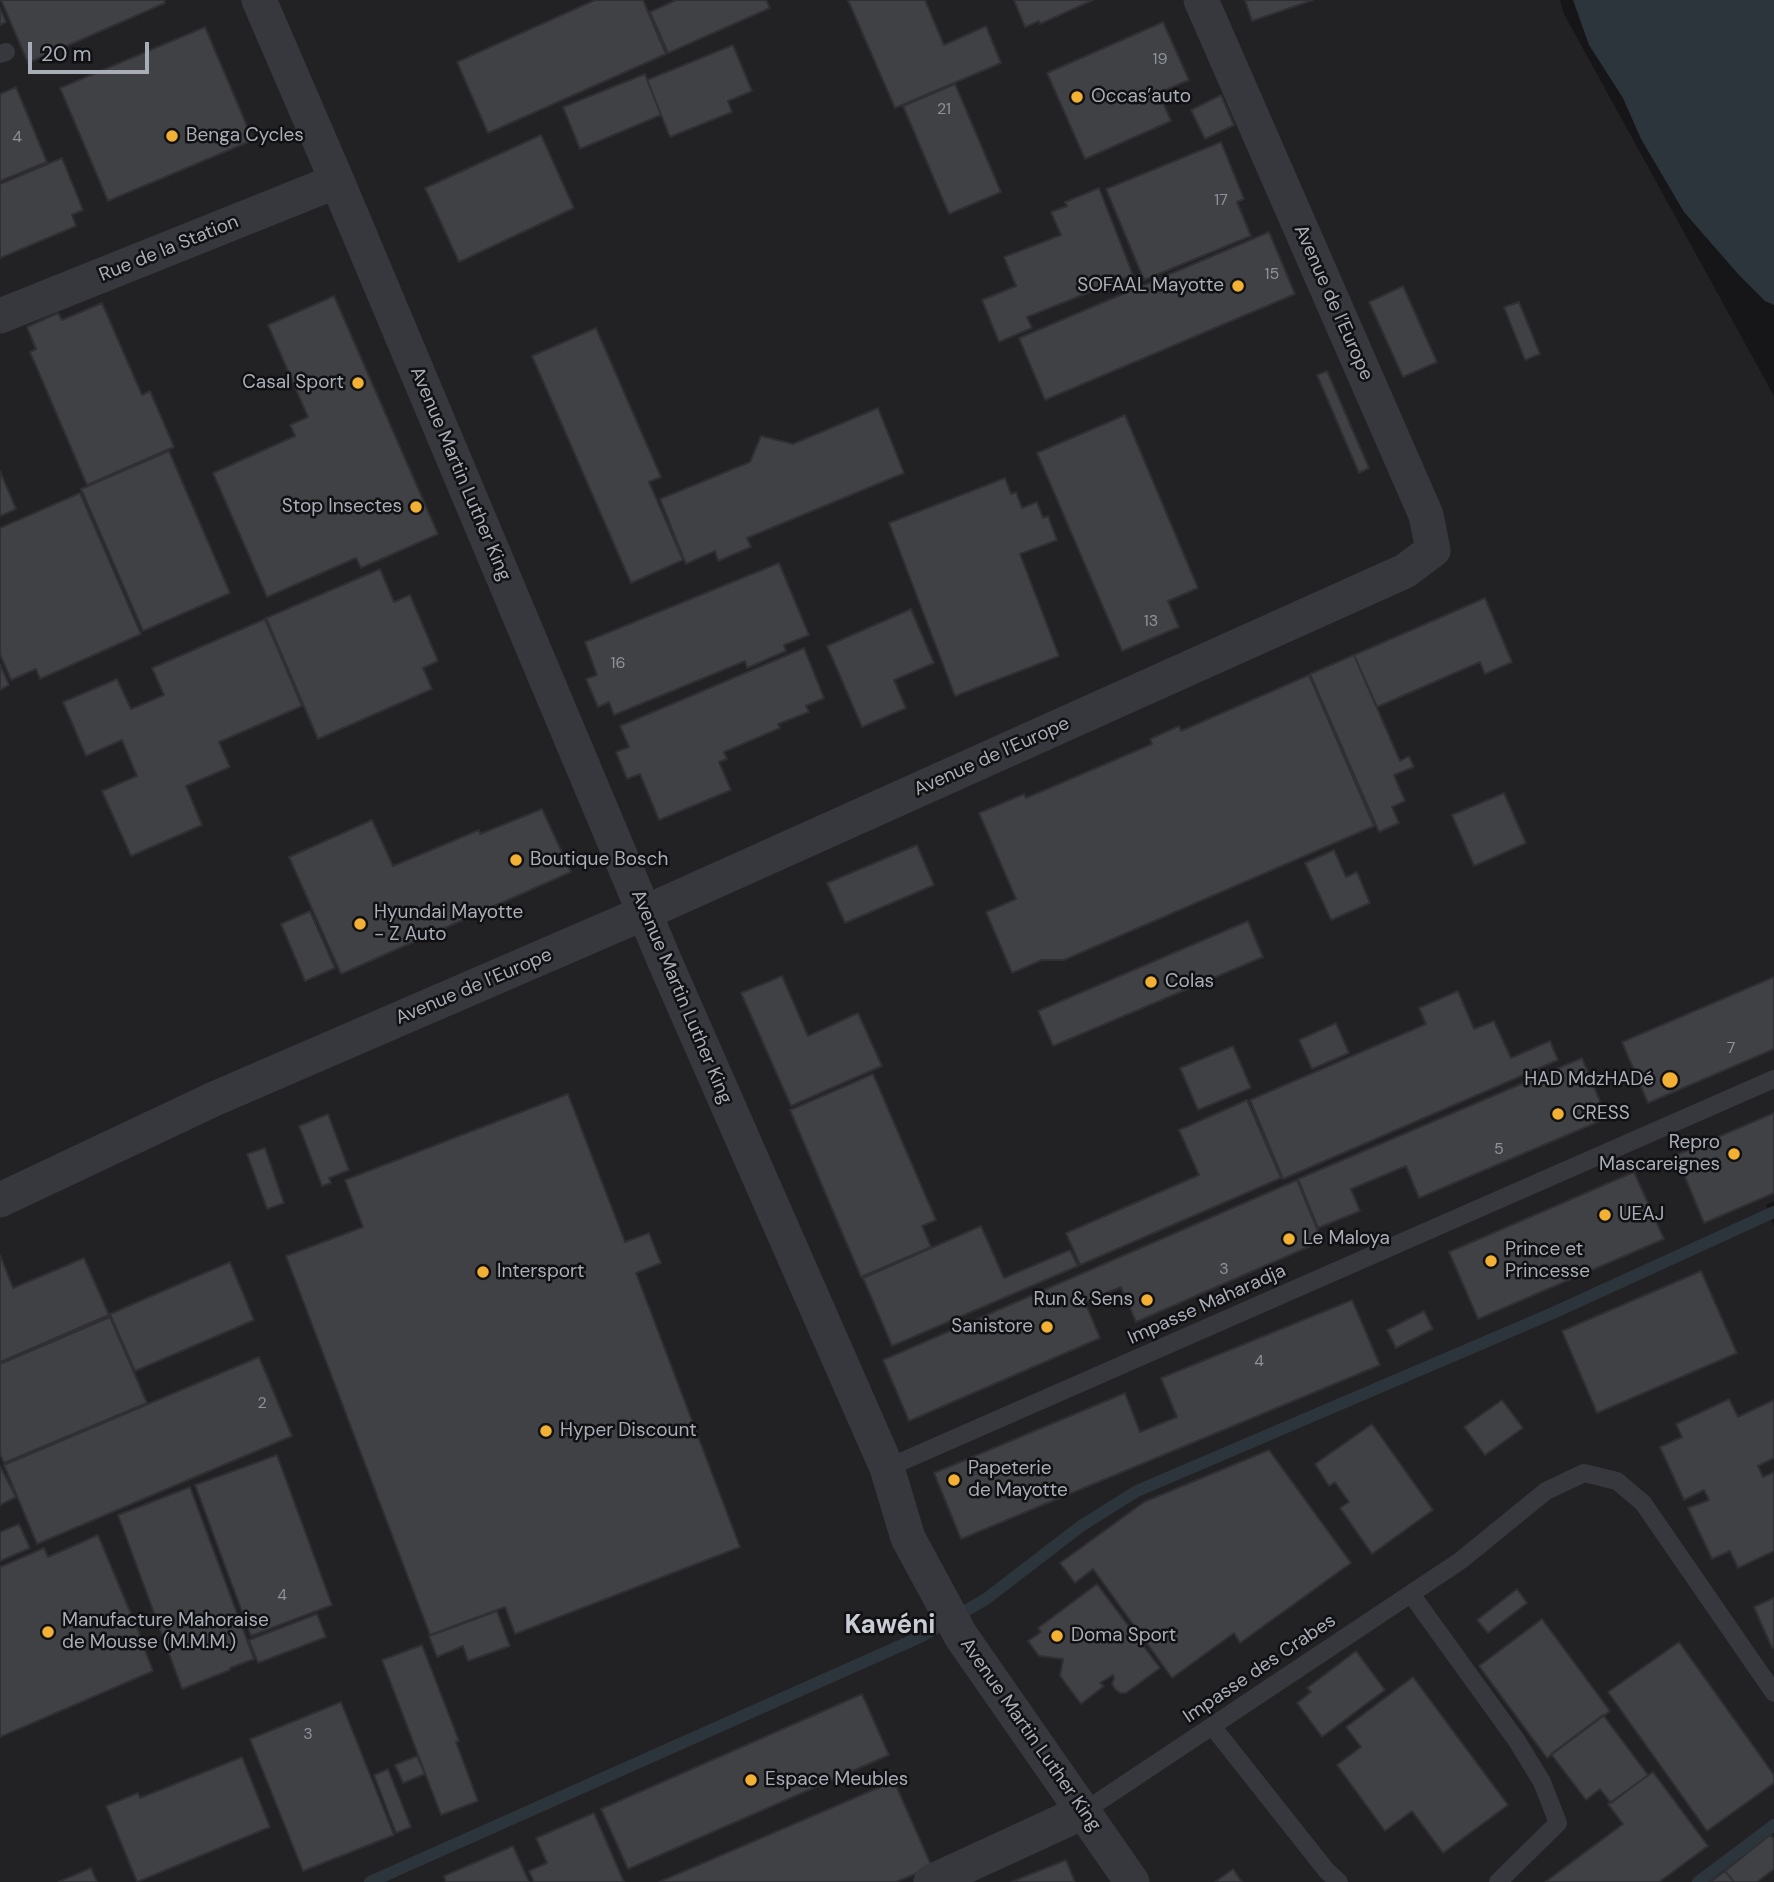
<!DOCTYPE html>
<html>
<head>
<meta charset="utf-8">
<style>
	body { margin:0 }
	#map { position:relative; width:1774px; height:1882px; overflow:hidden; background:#161618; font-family:"DM Sans",sans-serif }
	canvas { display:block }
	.scale { position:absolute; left:28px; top:42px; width:121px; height:32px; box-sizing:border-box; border:4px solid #a8adb8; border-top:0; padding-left:9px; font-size:21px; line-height:24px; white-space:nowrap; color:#a8adb8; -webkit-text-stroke:5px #111113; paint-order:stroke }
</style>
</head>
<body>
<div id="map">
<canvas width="1774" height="1882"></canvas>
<div class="scale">20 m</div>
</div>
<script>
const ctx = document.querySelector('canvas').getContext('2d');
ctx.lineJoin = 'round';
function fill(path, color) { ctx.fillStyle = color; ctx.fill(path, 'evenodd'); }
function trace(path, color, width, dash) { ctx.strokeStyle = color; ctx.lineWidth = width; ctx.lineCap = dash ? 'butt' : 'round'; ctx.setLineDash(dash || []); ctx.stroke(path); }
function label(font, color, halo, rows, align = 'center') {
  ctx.font = font + ' "DM Sans",sans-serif'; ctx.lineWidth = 5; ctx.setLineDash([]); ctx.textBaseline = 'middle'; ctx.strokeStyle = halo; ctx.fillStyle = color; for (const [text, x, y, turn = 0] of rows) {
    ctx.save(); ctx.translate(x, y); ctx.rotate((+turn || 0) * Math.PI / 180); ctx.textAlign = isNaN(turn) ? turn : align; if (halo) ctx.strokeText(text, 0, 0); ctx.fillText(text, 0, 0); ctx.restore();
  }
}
fill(new Path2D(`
	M 0,0 L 1560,0 L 1564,14 L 1774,396 L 1774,1201 L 1766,1205 L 1774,1226 L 1774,1882 L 0,1882 Z`), '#222225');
fill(new Path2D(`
	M 1573,0 L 1774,0 L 1774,305 L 1765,301 L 1738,274 L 1684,212 L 1641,139 L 1623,98 L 1589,45 Z`), '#2c353c');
trace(new Path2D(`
	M 370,1882 L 920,1637 L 986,1599 L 1081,1526 L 1137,1491 L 1553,1313 L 1774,1212
	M 1698,1882 L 1774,1825`), '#2c353c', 12);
const building = new Path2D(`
	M 1,0 L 164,0 L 165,3 L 28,63 Z
	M 595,0 L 643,0 L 666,54 L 488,133 L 457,62 Z
	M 676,0 L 766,0 L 770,8 L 668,53 L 650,12 Z
	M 848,0 L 925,0 L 944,45 L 986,26 L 1001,63 L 895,108 Z
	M 1014,0 L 1093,0 L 1040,24 L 1039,21 L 1025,27 Z
	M 1245,0 L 1313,0 L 1252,21 Z
	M 0,8 L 6,22 L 0,25 Z
	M 1163,22 L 1189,80 L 1159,93 L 1171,121 L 1085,159 L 1047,73 Z
	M 205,27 L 253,140 L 108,201 L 60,88 Z
	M 733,45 L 752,91 L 728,101 L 732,112 L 670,137 L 647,80 Z
	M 645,74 L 661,115 L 580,149 L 563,107 Z
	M 955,84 L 1001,192 L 949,214 L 903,106 Z
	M 16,87 L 47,162 L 0,181 L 0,94 Z
	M 1221,95 L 1234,125 L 1205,139 L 1191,110 Z
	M 541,135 L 574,208 L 459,262 L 425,188 Z
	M 1221,142 L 1244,199 L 1237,202 L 1251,236 L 1144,280 L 1106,189 Z
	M 62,158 L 83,210 L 72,215 L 76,226 L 0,258 L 0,184 Z
	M 1099,188 L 1133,275 L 1027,317 L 1032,328 L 999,342 L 982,300 L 1016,286 L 1004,257 L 1061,235 L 1051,212 L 1067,206 L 1065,202 Z
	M 1269,232 L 1295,294 L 1045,400 L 1019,338 Z
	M 1403,286 L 1437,362 L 1403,377 L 1369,302 Z
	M 334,296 L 438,534 L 361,568 L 356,558 L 267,597 L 213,473 L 295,436 L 290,425 L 308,417 L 268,325 Z
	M 1519,302 L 1540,354 L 1525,360 L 1504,307 Z
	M 102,303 L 142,395 L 150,391 L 174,447 L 87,485 L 30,352 L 36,349 L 27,327 L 58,313 L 62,320 Z
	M 596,328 L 661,477 L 649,482 L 683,560 L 631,583 L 532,356 Z
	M 1327,371 L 1369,468 L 1359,473 L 1317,375 Z
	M 878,408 L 904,473 L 747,538 L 751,547 L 718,561 L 715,551 L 686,564 L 660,499 L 750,462 L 761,436 L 793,444 Z
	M 1125,415 L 1198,588 L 1168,601 L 1179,627 L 1122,651 L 1037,453 Z
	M 169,451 L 230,593 L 143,631 L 81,489 Z
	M 0,471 L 16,509 L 0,516 Z
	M 1005,478 L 1011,494 L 1016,492 L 1022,508 L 1037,502 L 1043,518 L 1048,516 L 1057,540 L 1020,554 L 1059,656 L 955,696 L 889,523 Z
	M 80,493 L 141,634 L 40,679 L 36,669 L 11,680 L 0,654 L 0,528 Z
	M 779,563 L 809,635 L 784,645 L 786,651 L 747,668 L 745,661 L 614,715 L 609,702 L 598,707 L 586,679 L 597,675 L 585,642 Z
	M 380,569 L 394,602 L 410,595 L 438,661 L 423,668 L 432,689 L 318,739 L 266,618 Z
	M 1485,598 L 1512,662 L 1485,674 L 1480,662 L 1377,707 L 1354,655 Z
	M 911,609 L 934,663 L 894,680 L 906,708 L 862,727 L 827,646 Z
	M 265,619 L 302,706 L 219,742 L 230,767 L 186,786 L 202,825 L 131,856 L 102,791 L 137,776 L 122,740 L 86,756 L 63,702 L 117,679 L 131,709 L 164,695 L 152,668 Z
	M 804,648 L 824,698 L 806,706 L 809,712 L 778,724 L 780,728 L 724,752 L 727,759 L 719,762 L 731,790 L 659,820 L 640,774 L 627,779 L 616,752 L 629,747 L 620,726 Z
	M 1354,655 L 1400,761 L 1409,756 L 1414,767 L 1394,775 L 1405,801 L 1392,807 L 1399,823 L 1379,832 L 1310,674 Z
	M 0,664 L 9,685 L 0,690 Z
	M 1309,675 L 1374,826 L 1064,960 L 1042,960 L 1012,973 L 986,912 L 1016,899 L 979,813 L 1024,794 L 1026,798 L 1152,744 L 1150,739 L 1179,726 L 1181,731 Z
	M 1504,793 L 1526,843 L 1474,866 L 1452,815 Z
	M 542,809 L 571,872 L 341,974 L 289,857 L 372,820 L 393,866 L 479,830 L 480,834 Z
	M 917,845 L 934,885 L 845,923 L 827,883 Z
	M 1334,850 L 1346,877 L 1357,872 L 1370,903 L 1331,920 L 1305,863 Z
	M 310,911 L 335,968 L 305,981 L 281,924 Z
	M 1248,921 L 1263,957 L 1053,1046 L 1038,1011 Z
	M 782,976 L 808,1036 L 858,1013 L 882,1066 L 791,1106 L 741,993 Z
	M 1774,977 L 1774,1049 L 1648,1103 L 1622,1042 Z
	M 1458,991 L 1474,1029 L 1494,1021 L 1511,1058 L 1550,1041 L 1558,1060 L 1283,1179 L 1250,1100 L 1426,1024 L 1419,1008 Z
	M 1336,1023 L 1349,1053 L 1312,1069 L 1299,1040 Z
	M 1233,1046 L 1251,1088 L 1198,1110 L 1180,1068 Z
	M 1582,1058 L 1607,1118 L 1419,1198 L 1406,1166 L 1351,1189 L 1360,1211 L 1318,1228 L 1298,1179 Z
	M 873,1074 L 936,1220 L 922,1226 L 931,1247 L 861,1277 L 790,1110 Z
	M 568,1094 L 625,1242 L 649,1233 L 661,1263 L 636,1273 L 740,1547 L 515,1634 L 505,1607 L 430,1635 L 286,1256 L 363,1227 L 345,1180 Z
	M 1247,1100 L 1281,1178 L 1080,1265 L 1066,1233 L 1199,1175 L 1179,1130 Z
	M 1774,1113 L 1774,1193 L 1704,1223 L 1676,1155 Z
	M 328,1114 L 349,1170 L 329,1178 L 331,1183 L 322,1186 L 299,1126 Z
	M 265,1148 L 284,1203 L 267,1209 L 247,1154 Z
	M 1634,1172 L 1664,1239 L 1478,1319 L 1449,1252 Z
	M 1297,1180 L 1322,1241 L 1136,1322 L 1121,1287 L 1085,1302 L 1100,1338 L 909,1421 L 883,1360 Z
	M 981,1226 L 1004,1278 L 1070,1250 L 1078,1266 L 892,1346 L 863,1278 Z
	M 0,1255 L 13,1288 L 84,1258 L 109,1315 L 0,1362 Z
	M 230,1262 L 254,1320 L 135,1371 L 110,1314 Z
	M 1701,1271 L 1737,1353 L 1597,1413 L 1562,1331 Z
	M 1352,1300 L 1380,1365 L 961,1539 L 934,1473 L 1125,1393 L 1140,1432 L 1177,1417 L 1161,1378 Z
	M 1424,1311 L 1433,1329 L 1396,1348 L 1387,1330 Z
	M 110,1317 L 147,1403 L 4,1463 L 0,1454 L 0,1364 Z
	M 259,1357 L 292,1436 L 37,1544 L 4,1465 Z
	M 1729,1399 L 1738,1417 L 1774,1400 L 1774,1458 L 1758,1466 L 1763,1477 L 1774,1472 L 1774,1551 L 1738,1568 L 1730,1551 L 1712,1559 L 1688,1508 L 1709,1500 L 1704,1490 L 1684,1500 L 1660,1447 L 1682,1437 L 1676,1424 Z
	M 1502,1400 L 1523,1428 L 1485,1455 L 1464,1427 Z
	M 1372,1424 L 1433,1510 L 1372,1554 L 1340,1508 L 1349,1502 L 1335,1482 L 1329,1486 L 1315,1464 Z
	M 1269,1450 L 1351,1563 L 1240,1643 L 1234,1633 L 1172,1678 L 1093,1569 L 1075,1583 L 1060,1563 L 1144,1502 Z
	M 277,1455 L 332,1605 L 251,1636 L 195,1485 Z
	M 0,1466 L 16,1497 L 0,1505 Z
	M 190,1487 L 254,1659 L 230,1668 L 230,1670 L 182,1689 L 118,1515 Z
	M 19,1524 L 30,1548 L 0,1561 L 0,1532 Z
	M 98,1535 L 144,1645 L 143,1645 L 153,1671 L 0,1737 L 0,1567 L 44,1548 L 48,1557 Z
	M 1097,1584 L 1160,1668 L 1126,1693 L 1120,1693 L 1115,1689 L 1112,1684 L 1114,1678 L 1113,1675 L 1100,1683 L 1104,1686 L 1081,1704 L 1060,1676 L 1063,1659 L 1039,1656 L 1028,1641 L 1041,1632 L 1038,1628 Z
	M 1517,1589 L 1527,1603 L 1488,1633 L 1477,1620 Z
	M 1774,1598 L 1774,1647 L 1772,1648 L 1754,1607 Z
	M 497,1611 L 510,1646 L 468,1661 L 463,1646 L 437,1657 L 429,1636 Z
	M 317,1614 L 326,1637 L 258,1663 L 249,1640 Z
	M 1542,1619 L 1610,1711 L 1547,1758 L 1479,1666 Z
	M 1679,1642 L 1774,1775 L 1774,1783 L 1707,1831 L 1608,1692 Z
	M 422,1645 L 459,1741 L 456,1742 L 478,1801 L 441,1815 L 382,1660 Z
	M 1356,1651 L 1385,1690 L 1322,1737 L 1297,1703 L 1311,1692 L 1307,1688 Z
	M 1413,1677 L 1508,1805 L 1443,1853 L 1412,1811 L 1385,1831 L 1337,1765 L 1361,1747 L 1346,1727 Z
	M 862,1694 L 889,1755 L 628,1869 L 601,1809 Z
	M 341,1702 L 394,1835 L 303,1871 L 250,1739 Z
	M 1603,1715 L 1648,1775 L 1611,1803 L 1600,1789 L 1586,1800 L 1551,1754 Z
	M 417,1756 L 425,1774 L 403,1783 L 395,1765 Z
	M 242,1757 L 270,1827 L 137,1882 L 106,1806 L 138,1793 L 140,1798 Z
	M 388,1769 L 411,1827 L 396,1833 L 374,1775 Z
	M 1653,1772 L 1708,1846 L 1659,1882 L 1545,1882 L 1623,1824 L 1608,1804 Z
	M 894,1781 L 932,1867 L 896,1882 L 659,1882 Z
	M 594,1813 L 624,1882 L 534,1882 L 529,1871 L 547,1863 L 536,1838 Z
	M 1770,1835 L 1774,1839 L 1774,1869 L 1757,1882 L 1734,1882 L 1725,1871 Z
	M 513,1846 L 529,1882 L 446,1882 L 444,1876 Z
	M 1066,1860 L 1075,1882 L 1011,1882 Z
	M 91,1868 L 97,1882 L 58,1882 Z
	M 1233,1869 L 1242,1882 L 1215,1882 Z
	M 1725,1871 L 1734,1882 L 1710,1882 Z`);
fill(building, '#404145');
trace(building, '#303034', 2);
trace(new Path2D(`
	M 0,54 L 6,52
	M 887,1468 L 1774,1079
	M 1411,1594 L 1517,1741 L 1542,1782 L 1558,1823 L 1498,1882
	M 1212,1726 L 1326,1870 L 1339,1882
	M 1083,1812 L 1460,1561 L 1546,1491 L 1584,1473 L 1617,1481 L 1643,1503 L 1774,1693`), '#37383d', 18);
trace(new Path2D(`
	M 259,0 L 337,181 L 665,962 L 887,1468 L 908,1538 L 961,1636 L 1132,1882
	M 0,316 L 337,181
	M 0,1200 L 214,1099 L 644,913 L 1405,571 L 1433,550 L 1426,515 L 1201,0
	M 931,1882 L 1083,1812`), '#37383d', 35);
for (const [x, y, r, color] of [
	[1077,97,7,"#f2b134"],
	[172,136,7,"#f2b134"],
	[1238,286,7,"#f2b134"],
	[358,383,7,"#f2b134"],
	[416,507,7,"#f2b134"],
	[516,860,7,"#f2b134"],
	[360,924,7,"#f2b134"],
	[1151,982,7,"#f2b134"],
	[1670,1080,9,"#f2b134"],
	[1558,1114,7,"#f2b134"],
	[1734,1154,7,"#f2b134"],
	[1605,1215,7,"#f2b134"],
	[1289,1239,7,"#f2b134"],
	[1491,1261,7,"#f2b134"],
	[483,1272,7,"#f2b134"],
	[1147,1300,7,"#f2b134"],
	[1047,1327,7,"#f2b134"],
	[546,1431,7,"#f2b134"],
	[954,1480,7,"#f2b134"],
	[48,1632,7,"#f2b134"],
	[1057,1636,7,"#f2b134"],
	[751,1780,7,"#f2b134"]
]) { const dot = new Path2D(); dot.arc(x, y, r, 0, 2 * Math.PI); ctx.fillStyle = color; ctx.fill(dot); trace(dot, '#111113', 2.5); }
label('16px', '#8e929b', null, [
	["19",1160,60],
	["21",944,110],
	["4",17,138],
	["17",1221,201],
	["15",1272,275],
	["13",1151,622],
	["16",618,664],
	["7",1731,1049],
	["5",1499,1150],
	["3",1224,1270],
	["4",1259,1362],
	["2",262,1404],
	["4",282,1596],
	["3",308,1735]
]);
label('19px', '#a8adb8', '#111113', [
	["Occas’auto",1091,97],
	["Benga Cycles",186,136],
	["SOFAAL Mayotte",1224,286,"right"],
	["Casal Sport",344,383,"right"],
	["Stop Insectes",402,507,"right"],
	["Boutique Bosch",530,860],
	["Hyundai Mayotte",374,913],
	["- Z Auto",374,935],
	["Colas",1165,982],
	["HAD MdzHADé",1654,1080,"right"],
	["CRESS",1572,1114],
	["Repro",1720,1143,"right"],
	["Mascareignes",1720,1165,"right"],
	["UEAJ",1619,1215],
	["Le Maloya",1303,1239],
	["Prince et",1505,1250],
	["Princesse",1505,1272],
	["Intersport",497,1272],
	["Run & Sens",1133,1300,"right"],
	["Sanistore",1033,1327,"right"],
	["Hyper Discount",560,1431],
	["Papeterie",968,1469],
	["de Mayotte",968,1491],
	["Manufacture Mahoraise",62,1621],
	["de Mousse (M.M.M.)",62,1643],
	["Doma Sport",1071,1636],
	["Espace Meubles",765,1780]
], 'left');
label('19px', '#a8adb8', '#111113', [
	["Rue de la Station",169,249,-22],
	["Avenue de l’Europe",1333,303,66],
	["Avenue Martin Luther King",460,474,67],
	["Avenue de l’Europe",992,757,-24],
	["Avenue de l’Europe",474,987,-23],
	["Avenue Martin Luther King",681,997,67],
	["Impasse Maharadja",1207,1305,-24],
	["Impasse des Crabes",1260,1669,-34],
	["Avenue Martin Luther King",1030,1735,55]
]);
label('bold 26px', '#c9ccd4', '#111113', [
	["Kawéni",890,1626]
]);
</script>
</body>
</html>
